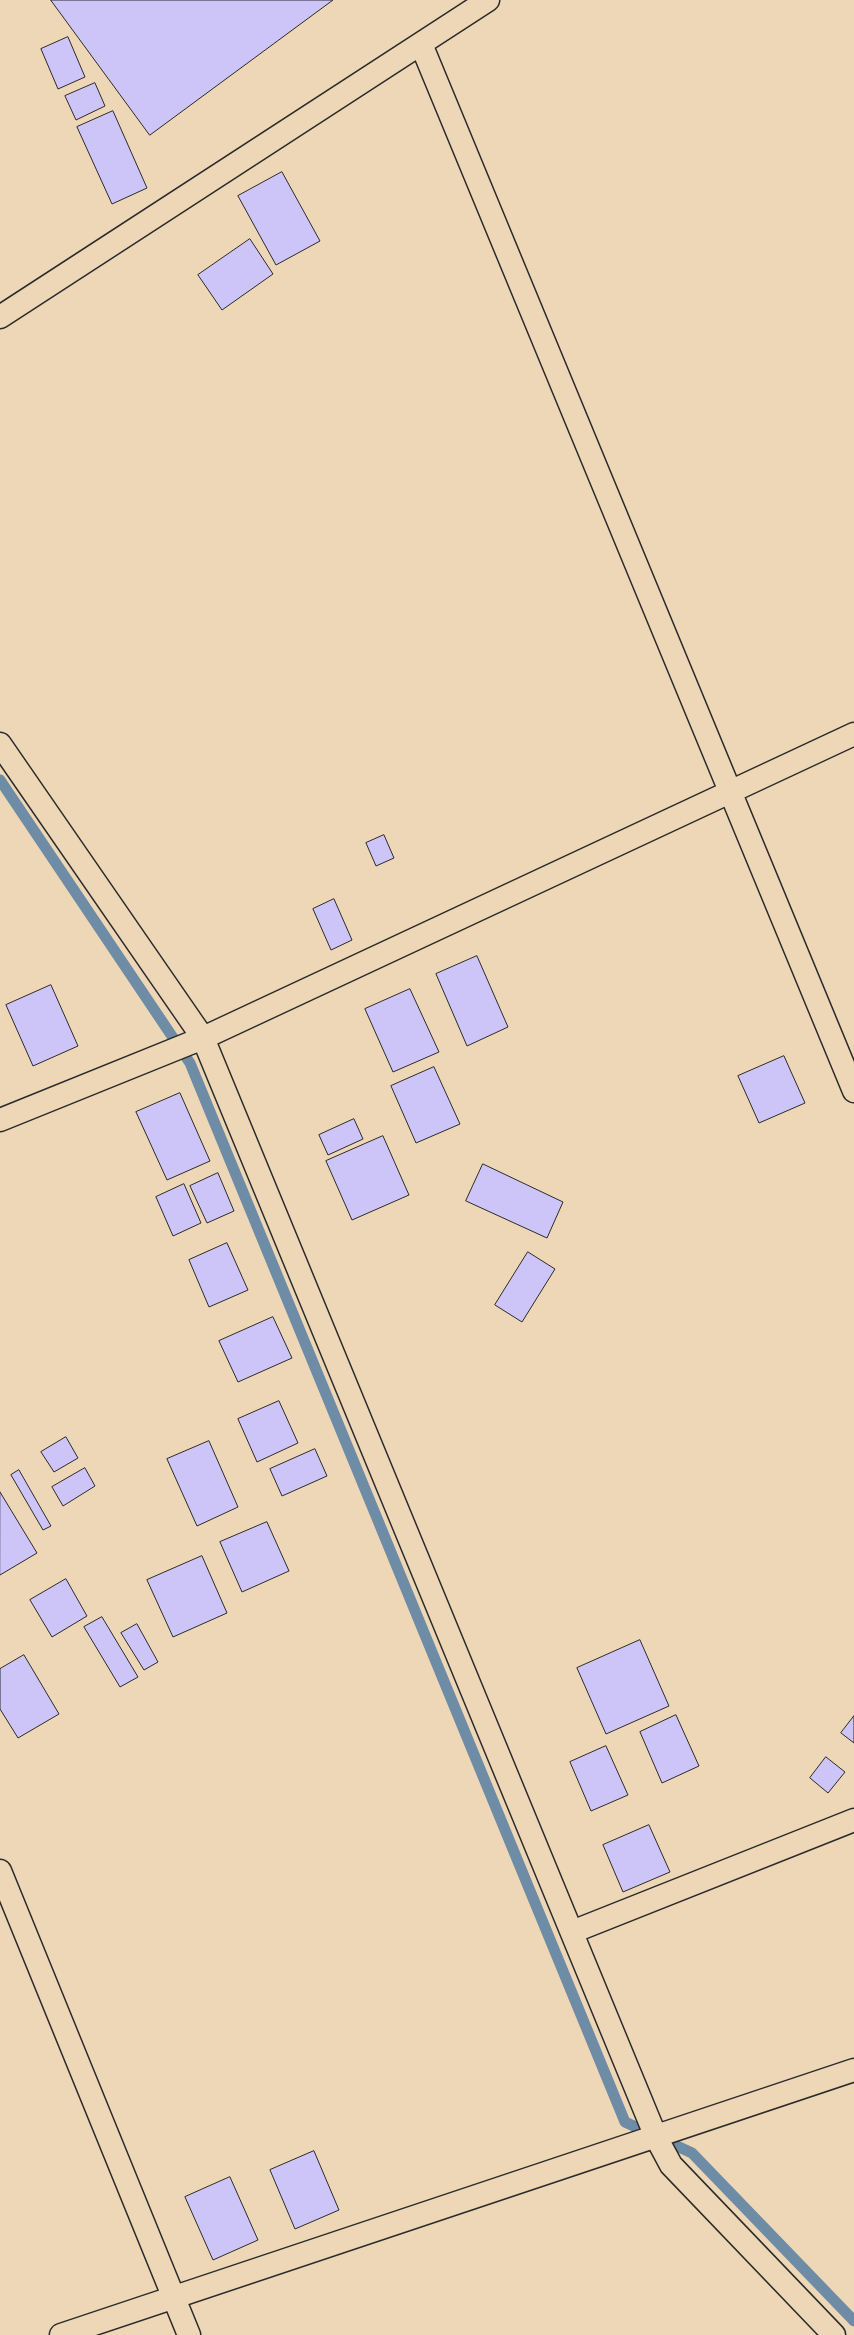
<!DOCTYPE html>
<html>
<head>
<meta charset="utf-8">
<style>
	body { margin:0 }
	canvas { display:block; background:#edd7b6 }
</style>
</head>
<body>
<canvas width="854" height="2335"></canvas>
<script>
const ctx = document.querySelector('canvas').getContext('2d');
ctx.lineJoin = 'round';
function trace(path, color, width, dash) { ctx.strokeStyle = color; ctx.lineWidth = width; ctx.lineCap = dash ? 'butt' : 'round'; ctx.setLineDash(dash || []); ctx.stroke(path); }
function fill(path, color) { ctx.fillStyle = color; ctx.fill(path, 'evenodd'); }
trace(new Path2D(`
	M 0,780 L 190,1063 L 625,2122 L 692,2153 L 854,2321`), '#6e8ca5', 11);
const building = new Path2D(`
	M 51,0 L 333,0 L 150,135 Z
	M 68,37 L 85,77 L 58,89 L 41,49 Z
	M 95,83 L 105,106 L 76,120 L 65,96 Z
	M 113,111 L 147,188 L 112,204 L 77,127 Z
	M 282,172 L 320,241 L 276,265 L 238,196 Z
	M 250,239 L 273,274 L 222,310 L 198,275 Z
	M 384,835 L 394,858 L 376,866 L 366,843 Z
	M 334,899 L 352,940 L 331,950 L 313,909 Z
	M 477,956 L 508,1027 L 467,1046 L 436,974 Z
	M 51,985 L 78,1046 L 33,1066 L 6,1005 Z
	M 410,989 L 439,1052 L 393,1072 L 365,1009 Z
	M 784,1056 L 805,1103 L 759,1123 L 738,1076 Z
	M 434,1067 L 460,1124 L 416,1143 L 391,1086 Z
	M 180,1093 L 210,1161 L 167,1180 L 136,1112 Z
	M 354,1119 L 363,1139 L 328,1155 L 319,1135 Z
	M 383,1136 L 409,1195 L 352,1220 L 326,1161 Z
	M 483,1164 L 563,1202 L 547,1238 L 466,1201 Z
	M 218,1173 L 234,1211 L 207,1223 L 190,1186 Z
	M 184,1184 L 201,1223 L 173,1236 L 156,1197 Z
	M 227,1243 L 248,1290 L 209,1307 L 189,1260 Z
	M 528,1252 L 555,1269 L 522,1322 L 495,1305 Z
	M 273,1317 L 292,1358 L 238,1382 L 219,1341 Z
	M 279,1401 L 298,1443 L 257,1462 L 238,1419 Z
	M 66,1437 L 78,1458 L 54,1472 L 41,1452 Z
	M 209,1441 L 238,1507 L 197,1526 L 167,1459 Z
	M 315,1449 L 327,1476 L 282,1496 L 270,1469 Z
	M 85,1468 L 95,1486 L 63,1506 L 52,1487 Z
	M 19,1470 L 51,1526 L 43,1530 L 11,1475 Z
	M 0,1492 L 37,1553 L 0,1575 Z
	M 267,1522 L 289,1571 L 242,1592 L 220,1542 Z
	M 202,1556 L 227,1613 L 173,1637 L 147,1580 Z
	M 66,1579 L 87,1616 L 52,1637 L 30,1600 Z
	M 102,1617 L 138,1677 L 120,1687 L 84,1627 Z
	M 137,1624 L 158,1662 L 144,1670 L 121,1633 Z
	M 640,1640 L 669,1706 L 606,1734 L 577,1668 Z
	M 24,1655 L 59,1714 L 18,1738 L 0,1709 L 0,1669 Z
	M 676,1715 L 699,1766 L 662,1783 L 640,1732 Z
	M 854,1716 L 854,1743 L 841,1733 Z
	M 606,1746 L 628,1795 L 591,1811 L 570,1762 Z
	M 826,1757 L 845,1772 L 828,1793 L 810,1778 Z
	M 649,1825 L 670,1872 L 623,1892 L 603,1845 Z
	M 314,2151 L 339,2210 L 295,2229 L 270,2170 Z
	M 230,2177 L 258,2240 L 213,2260 L 185,2197 Z`);
fill(building, '#cdc4f7');
trace(building, '#2b2b2b', 1);
const minor = new Path2D(`
	M 421,44 L 854,1091
	M 0,317 L 488,0
	M 0,744 L 203,1038 L 656,2137 L 671,2165 L 834,2335
	M 0,1120 L 203,1038 L 854,734
	M 0,1871 L 189,2335
	M 572,1932 L 854,1820
	M 61,2335 L 854,2070`);
trace(minor, '#2b2b2b', 25);
trace(minor, '#edd7b6', 22);
</script>
</body>
</html>
